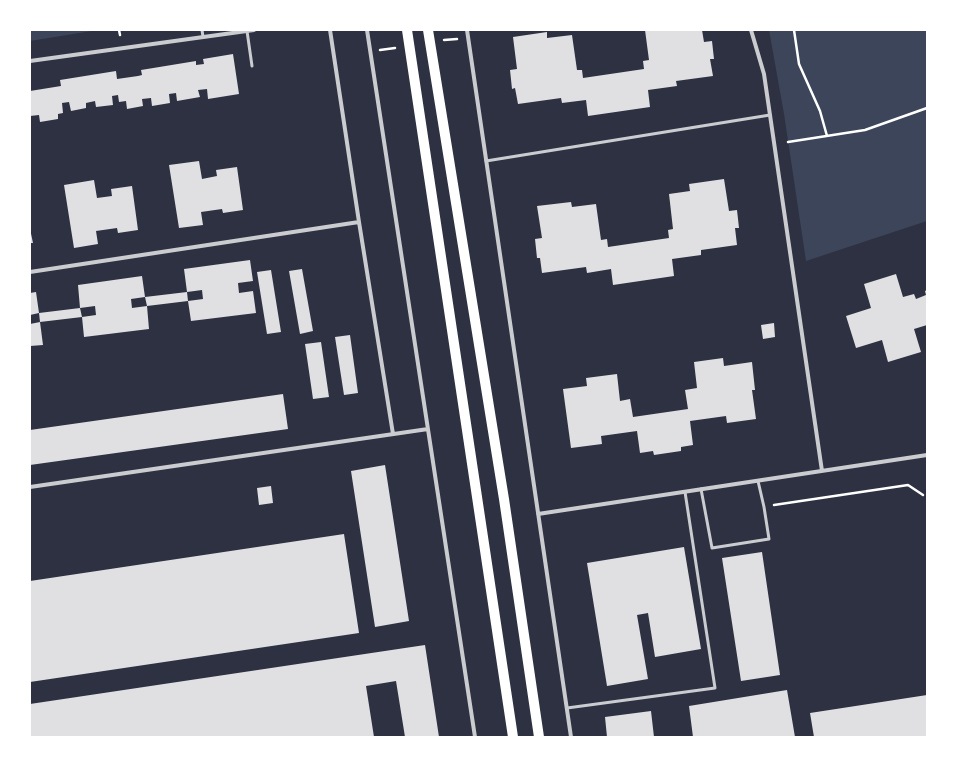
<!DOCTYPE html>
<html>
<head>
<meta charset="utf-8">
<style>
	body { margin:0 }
	#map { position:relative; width:957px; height:767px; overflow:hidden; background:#2d3142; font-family:Barlow,sans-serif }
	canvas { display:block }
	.frame { position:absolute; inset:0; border:31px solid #fff; pointer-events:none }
</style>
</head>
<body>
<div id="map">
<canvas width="957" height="767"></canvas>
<div class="frame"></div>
</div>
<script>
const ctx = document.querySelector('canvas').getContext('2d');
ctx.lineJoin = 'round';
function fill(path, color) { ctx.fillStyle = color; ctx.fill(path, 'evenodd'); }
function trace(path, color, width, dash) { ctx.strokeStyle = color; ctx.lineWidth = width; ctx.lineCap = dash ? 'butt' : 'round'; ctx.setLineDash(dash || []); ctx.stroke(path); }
fill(new Path2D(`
	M 30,30 L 98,30 L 30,41 Z
	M 769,30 L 927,30 L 927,221 L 806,261 L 784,114 Z`), '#3c4559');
fill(new Path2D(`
	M 645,30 L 702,30 L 704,42 L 712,41 L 714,59 L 710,59 L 713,76 L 676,81 L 677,86 L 648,90 L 650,107 L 588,116 L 586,100 L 562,103 L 561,98 L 518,104 L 515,88 L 512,89 L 510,70 L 517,69 L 513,37 L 547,32 L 547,38 L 572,35 L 577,70 L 582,70 L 583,78 L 644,69 L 643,61 L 649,60 Z
	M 233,54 L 239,94 L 208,99 L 207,89 L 198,90 L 200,97 L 177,101 L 176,93 L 169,94 L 170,103 L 152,106 L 151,98 L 142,99 L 143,106 L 127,109 L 126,101 L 119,102 L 118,95 L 112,96 L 113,105 L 96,107 L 95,101 L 86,103 L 86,108 L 71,111 L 69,102 L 62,103 L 63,113 L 58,114 L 58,119 L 40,122 L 39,115 L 30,116 L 30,91 L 61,86 L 60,80 L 116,71 L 117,79 L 138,76 L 142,75 L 141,70 L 196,61 L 196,65 L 204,64 L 203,59 Z
	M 199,161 L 202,179 L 217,176 L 216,170 L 237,167 L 243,210 L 223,213 L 222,209 L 201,212 L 203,225 L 179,228 L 169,165 Z
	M 724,179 L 729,211 L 737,210 L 739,228 L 735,228 L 737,245 L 701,250 L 701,255 L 672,259 L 674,276 L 613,285 L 611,269 L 587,273 L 586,267 L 542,273 L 540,258 L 537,258 L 535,239 L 542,238 L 537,206 L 571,202 L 572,207 L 596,204 L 601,240 L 607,239 L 608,247 L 669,238 L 668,230 L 673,229 L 669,194 L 690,191 L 689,184 Z
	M 94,180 L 97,198 L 112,196 L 111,189 L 132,186 L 138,230 L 118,233 L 117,228 L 96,231 L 98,244 L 74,248 L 64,185 Z
	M 30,229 L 33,243 L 30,243 Z
	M 250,260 L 253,281 L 238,283 L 239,293 L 253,291 L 256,313 L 191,321 L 188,301 L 203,299 L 202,290 L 187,292 L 184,269 Z
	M 302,269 L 313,331 L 300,334 L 289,271 Z
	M 271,270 L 281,332 L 267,334 L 257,272 Z
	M 896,274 L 903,297 L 914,294 L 916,299 L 926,295 L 925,291 L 927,290 L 927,325 L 914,329 L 921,352 L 888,362 L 882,340 L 856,348 L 846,316 L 871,308 L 864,284 Z
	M 142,276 L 145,297 L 187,292 L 188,301 L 147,306 L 145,297 L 131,299 L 132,308 L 147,306 L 149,329 L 84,337 L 82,317 L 96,315 L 95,306 L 80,308 L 82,317 L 40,322 L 39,313 L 30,315 L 30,293 L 36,292 L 39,313 L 80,308 L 78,285 Z
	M 40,322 L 43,345 L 30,346 L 30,324 Z
	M 774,323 L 775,337 L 763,339 L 761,325 Z
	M 350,335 L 358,393 L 344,395 L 335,337 Z
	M 321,342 L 329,397 L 313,399 L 305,344 Z
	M 723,358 L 724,366 L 752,362 L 755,390 L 752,390 L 756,419 L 727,423 L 726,416 L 690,421 L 693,445 L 681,447 L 681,451 L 654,455 L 653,451 L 640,453 L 637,431 L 601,436 L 602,444 L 571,448 L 563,389 L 587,386 L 586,378 L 617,374 L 620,401 L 630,399 L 633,417 L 688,409 L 685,390 L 697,388 L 694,362 Z
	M 283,394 L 288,429 L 30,465 L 30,430 Z
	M 385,465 L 409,621 L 375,627 L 351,471 Z
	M 271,486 L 273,503 L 259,505 L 257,488 Z
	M 344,534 L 359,633 L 30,682 L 30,581 Z
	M 684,547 L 701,649 L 655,657 L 648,613 L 637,615 L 648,679 L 607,686 L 587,563 Z
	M 762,552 L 780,675 L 741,681 L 722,558 Z
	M 425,645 L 439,737 L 405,737 L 396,681 L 366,686 L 374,737 L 30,737 L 30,704 Z
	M 787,690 L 795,737 L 693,737 L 689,706 Z
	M 927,695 L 927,737 L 814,737 L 810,713 Z
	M 651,711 L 654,737 L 607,737 L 605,717 Z`), '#e0e0e3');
trace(new Path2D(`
	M 119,30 L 120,35
	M 794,30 L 799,64 L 820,111 L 827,136
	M 444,40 L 457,39
	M 380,50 L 395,48
	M 788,142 L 865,130 L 927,108
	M 774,505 L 908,485 L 923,495`), '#fff', 2.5);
trace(new Path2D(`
	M 202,30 L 203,37
	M 247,31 L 252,66
	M 486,161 L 770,115
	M 701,489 L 712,548 L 769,539 L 764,507 L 758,481
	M 567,708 L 715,688 L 685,492`), '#caccd0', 3);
trace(new Path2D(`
	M 330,30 L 359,222 L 393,434
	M 367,30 L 475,737
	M 467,30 L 571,737
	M 751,30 L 764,74 L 822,471
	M 30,61 L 254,30
	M 30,272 L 359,222
	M 30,487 L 428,429
	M 538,514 L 927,455`), '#caccd0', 4);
trace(new Path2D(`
	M 407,30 L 513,737
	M 428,30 L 504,499 L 539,737`), '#fff', 10);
</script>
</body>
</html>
